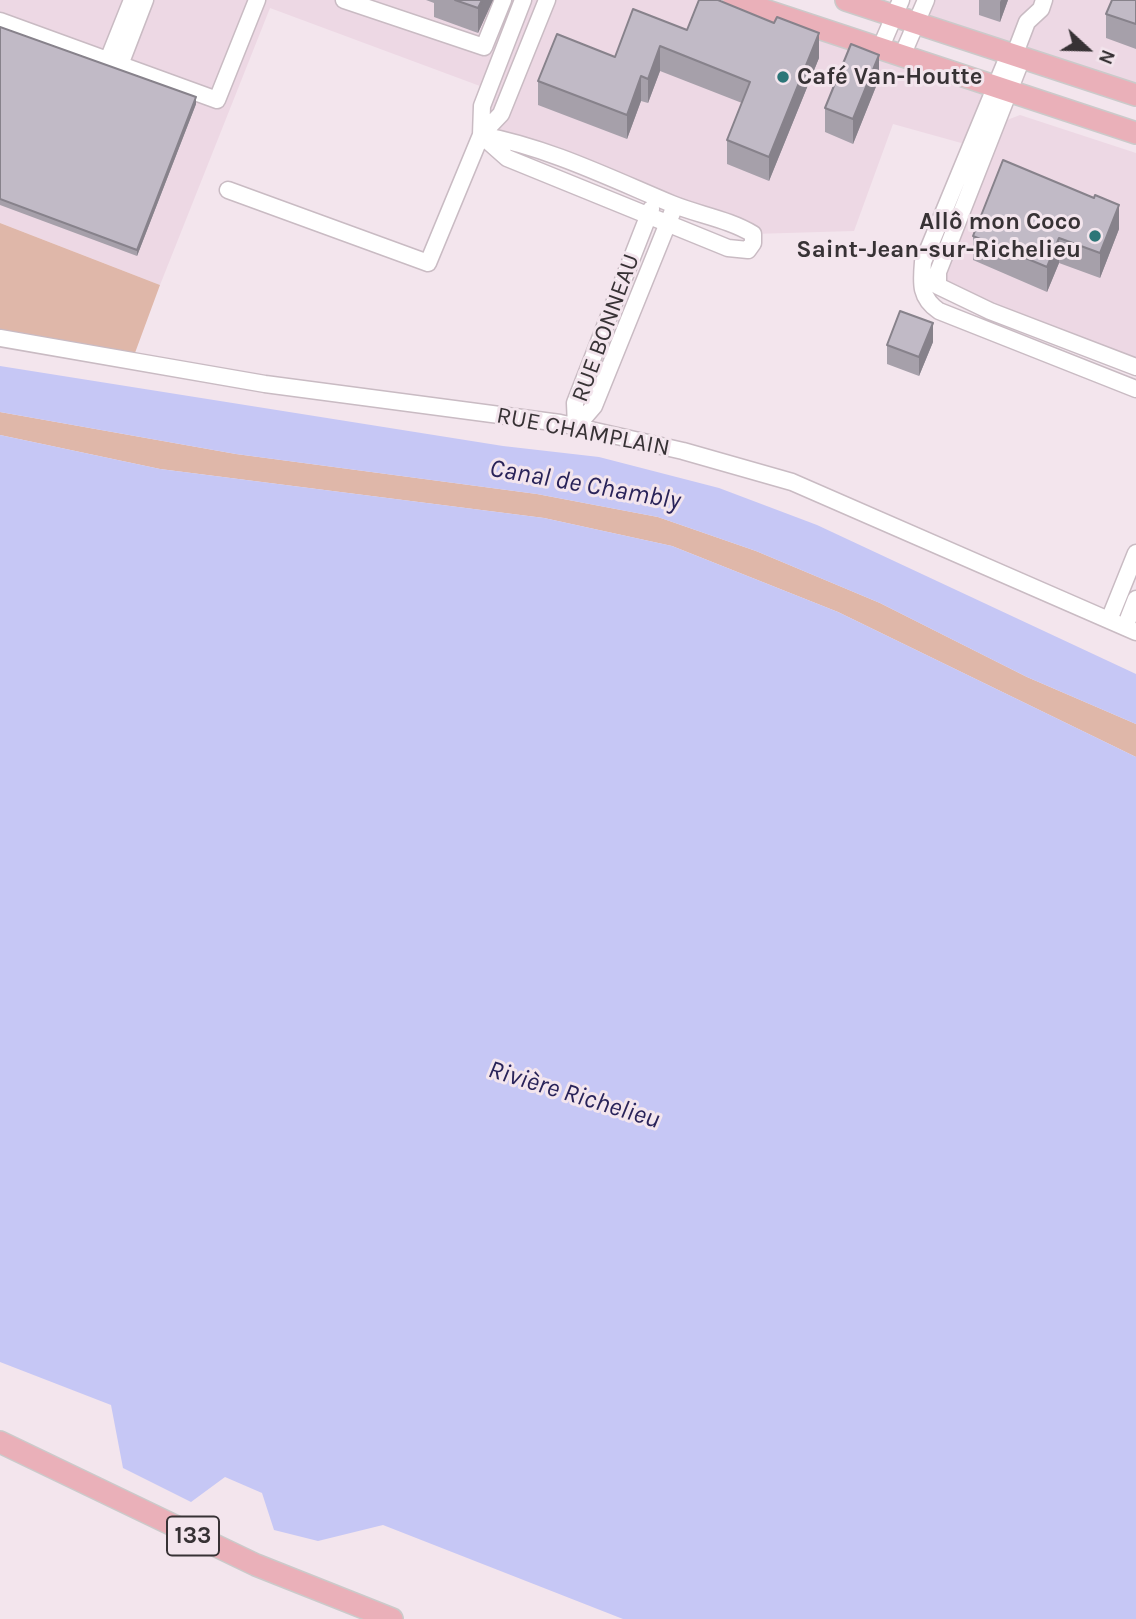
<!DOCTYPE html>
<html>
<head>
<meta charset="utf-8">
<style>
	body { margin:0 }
	#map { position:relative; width:1136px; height:1619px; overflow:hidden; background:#f3e5ed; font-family:Karla,sans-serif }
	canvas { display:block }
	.north { position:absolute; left:1052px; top:14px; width:70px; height:70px; -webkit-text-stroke:5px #f3e5ed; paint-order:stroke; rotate:112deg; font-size:19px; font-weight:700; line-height:28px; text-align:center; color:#373235 }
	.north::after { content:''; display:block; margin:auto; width:24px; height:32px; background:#373235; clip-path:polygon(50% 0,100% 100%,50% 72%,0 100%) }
</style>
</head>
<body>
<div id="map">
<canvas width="1136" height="1619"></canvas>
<div class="north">N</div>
</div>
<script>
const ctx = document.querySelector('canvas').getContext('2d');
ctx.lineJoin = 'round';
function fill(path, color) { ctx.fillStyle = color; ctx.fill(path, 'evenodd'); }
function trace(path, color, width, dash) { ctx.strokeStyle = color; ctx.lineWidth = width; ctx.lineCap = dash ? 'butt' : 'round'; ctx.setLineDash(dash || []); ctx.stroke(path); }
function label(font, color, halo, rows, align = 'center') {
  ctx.font = font + ' Karla,sans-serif'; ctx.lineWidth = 6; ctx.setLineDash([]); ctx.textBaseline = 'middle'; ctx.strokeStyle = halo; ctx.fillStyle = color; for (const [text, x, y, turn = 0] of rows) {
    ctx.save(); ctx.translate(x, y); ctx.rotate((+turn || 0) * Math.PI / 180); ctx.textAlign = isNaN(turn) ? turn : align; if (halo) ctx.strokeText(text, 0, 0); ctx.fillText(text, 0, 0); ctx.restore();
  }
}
fill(new Path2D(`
	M 0,0 L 733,0 L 995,88 L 972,146 L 893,124 L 854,231 L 753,234 L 481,135 L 488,89 L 270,8 L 160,285 L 0,223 Z
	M 926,0 L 1136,0 L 1136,95 L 917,23 Z
	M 1020,115 L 1136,153 L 1136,366 L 942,284 L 1007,120 Z`), '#edd8e4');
fill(new Path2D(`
	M 0,223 L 160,285 L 132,361 L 0,338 Z
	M 0,412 L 236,454 L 537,494 L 658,517 L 756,551 L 880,603 L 1027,677 L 1136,724 L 1136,757 L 838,612 L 672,546 L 544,518 L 160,469 L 0,435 Z`), '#dfb7a9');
fill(new Path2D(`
	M 0,366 L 503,446 L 599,457 L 719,488 L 817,525 L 1136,674 L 1136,724 L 1027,677 L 880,603 L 756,551 L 658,517 L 537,494 L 236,454 L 0,412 Z
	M 0,435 L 160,469 L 544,518 L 672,546 L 838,612 L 1136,757 L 1136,1619 L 623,1619 L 383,1525 L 318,1541 L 274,1530 L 262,1493 L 225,1477 L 191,1502 L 123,1468 L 111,1405 L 0,1362 Z`), '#c6c7f5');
const minor = new Path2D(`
	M 344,0 L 484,47 L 503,0
	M 0,21 L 217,100 L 257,0
	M 880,49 L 901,0
	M 1009,54 L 923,262 C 921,284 920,298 939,311 L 1136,389
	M 902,56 L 926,0
	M 1014,56 L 1027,22 L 1041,9 L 1044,0
	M 1022,58 L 938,272 L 938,286 L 990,311 L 1136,367
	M 108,60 L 132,0
	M 120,65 L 145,0
	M 481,135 C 547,147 610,178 672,204 C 699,215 728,219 753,234 L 753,243 L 748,250 L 728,248 L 507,158 Z
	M 481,135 L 501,114 L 547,0
	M 228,190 L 428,263 L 481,135 L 482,106 L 523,0
	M 0,338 L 265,384 L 560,423 L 683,451 L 792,482 L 1136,632
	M 576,427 L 575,403 L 651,209
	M 576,427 L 594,406 L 672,213
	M 1109,620 L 1136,553
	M 1125,627 L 1136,599`);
const major = new Path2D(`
	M 734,0 L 1136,133
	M 846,0 L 1136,95
	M 0,1442 L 256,1565 L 392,1619`);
trace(minor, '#c9bbc3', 19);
trace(major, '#cbcaca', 24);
trace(minor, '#fff', 16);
trace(major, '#eab0b9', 21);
fill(new Path2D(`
	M 426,0 L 493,0 L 478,33 L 434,17 L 434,3 Z
	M 979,0 L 1008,0 L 1000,22 L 979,15 Z
	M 1136,0 L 1136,49 L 1106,38 L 1106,14 Z
	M 0,27 L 196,104 L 137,256 L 0,205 Z
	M 687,30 L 819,58 L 769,181 L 727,164 L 727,140 L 742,103 L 660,71 L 648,103 L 641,101 L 627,139 L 538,105 L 538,81 L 615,57 Z
	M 879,79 L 853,144 L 825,132 L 825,108 Z
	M 1119,229 L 1100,278 L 1059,263 L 1047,292 L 973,260 L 973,236 Z
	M 933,342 L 919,376 L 887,364 L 887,345 Z`), '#a6a0aa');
fill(new Path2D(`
	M 482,0 L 493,0 L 478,33 L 478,8 Z
	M 1001,0 L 1008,0 L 1000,22 L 1000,2 Z
	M 819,33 L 819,58 L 769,181 L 769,157 Z
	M 660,46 L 660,71 L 648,103 L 648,79 Z
	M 879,55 L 879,79 L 853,144 L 853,119 Z
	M 641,76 L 641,101 L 627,139 L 627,115 Z
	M 196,97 L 196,104 L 137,256 L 137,250 Z
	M 1119,205 L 1119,229 L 1100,278 L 1100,253 Z
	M 1059,238 L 1059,263 L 1047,292 L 1047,267 Z
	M 933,323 L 933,342 L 919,376 L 919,357 Z`), '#87828b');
const building = new Path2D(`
	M 455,0 L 482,0 L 478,8 Z
	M 699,0 L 718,0 L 774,23 L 777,17 L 819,33 L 769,157 L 727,140 L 750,82 L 660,46 L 648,79 L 641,76 L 627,115 L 538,81 L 557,34 L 615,57 L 633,9 L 687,30 Z
	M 1112,0 L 1136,0 L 1136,24 L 1106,14 Z
	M 0,27 L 196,97 L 137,250 L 0,199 Z
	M 851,44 L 879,55 L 853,119 L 825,108 Z
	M 1003,160 L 1094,198 L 1095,195 L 1119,205 L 1100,253 L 1059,238 L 1047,267 L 973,236 Z
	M 900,311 L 933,323 L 919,357 L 887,345 Z`);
fill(building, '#c1bac6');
trace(building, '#87828b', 2);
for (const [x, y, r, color] of [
	[783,77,7,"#2c7678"],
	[1095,236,7,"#2c7678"]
]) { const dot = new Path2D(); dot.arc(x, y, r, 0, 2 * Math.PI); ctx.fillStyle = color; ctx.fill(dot); trace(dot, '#f3e5ed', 2.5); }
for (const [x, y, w] of [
	[193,1536,52]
]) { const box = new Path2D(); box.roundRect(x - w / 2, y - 19.5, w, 39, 5); ctx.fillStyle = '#f3e5ed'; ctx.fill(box); trace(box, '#373235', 2); }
label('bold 23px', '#373235', null, [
	["133",193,1536]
]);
label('bold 24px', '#373235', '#f3e5ed', [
	["Café Van-Houtte",797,77],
	["Allô mon Coco",1081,222,"right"],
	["Saint-Jean-sur-Richelieu",1081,250,"right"]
], 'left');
label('24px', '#373235', '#f3e5ed', [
	["RUE BONNEAU",606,328,-70],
	["RUE CHAMPLAIN",583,432,11]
]);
label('italic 26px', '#292359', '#f3e5ed', [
	["Canal de Chambly",585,485,10],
	["Rivière Richelieu",574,1095,17]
]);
</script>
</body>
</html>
